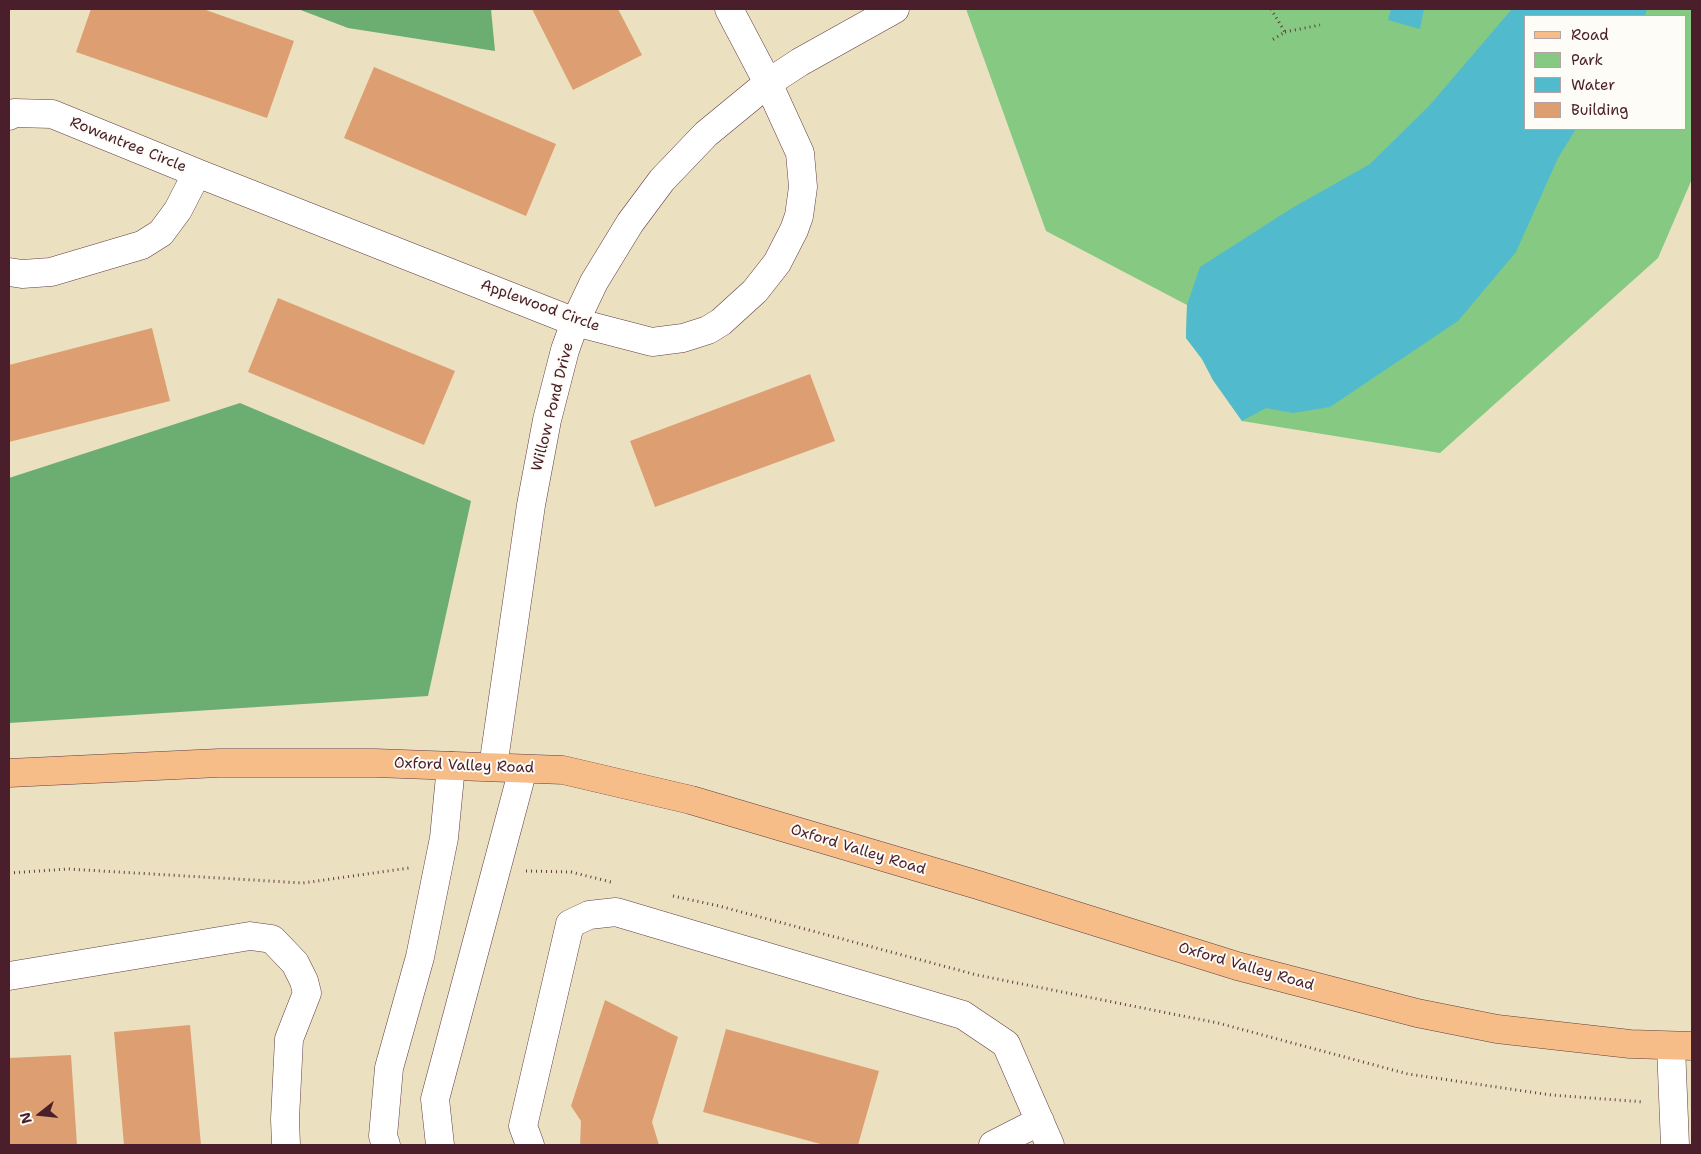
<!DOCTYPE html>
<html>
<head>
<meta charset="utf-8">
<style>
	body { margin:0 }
	#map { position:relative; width:1701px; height:1154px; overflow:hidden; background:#ebe1c0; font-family:"Shantell Sans",sans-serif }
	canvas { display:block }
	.frame { position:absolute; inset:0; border:10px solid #4a1f2b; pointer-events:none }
	.legend { position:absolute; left:1524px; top:15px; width:162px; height:115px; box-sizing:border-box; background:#fdfcf7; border:1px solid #b5a4a5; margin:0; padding:6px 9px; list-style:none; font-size:15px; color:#4a1f2b }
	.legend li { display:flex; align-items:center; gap:10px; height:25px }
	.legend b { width:25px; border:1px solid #b5a4a5 }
	.north { position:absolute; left:15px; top:1089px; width:50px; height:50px; -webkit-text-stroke:4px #fdfcf7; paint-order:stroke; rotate:254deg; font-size:14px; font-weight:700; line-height:20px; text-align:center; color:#4a1f2b }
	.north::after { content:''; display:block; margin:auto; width:18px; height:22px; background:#4a1f2b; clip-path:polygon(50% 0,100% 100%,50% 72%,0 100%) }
</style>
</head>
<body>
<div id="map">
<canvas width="1701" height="1154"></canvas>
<div class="frame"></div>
<ul class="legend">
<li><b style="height:6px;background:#f7bd88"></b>Road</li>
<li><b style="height:14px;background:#85c983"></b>Park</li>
<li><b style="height:14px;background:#51bbcd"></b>Water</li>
<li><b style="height:14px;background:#dd9f71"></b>Building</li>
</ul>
<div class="north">N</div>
</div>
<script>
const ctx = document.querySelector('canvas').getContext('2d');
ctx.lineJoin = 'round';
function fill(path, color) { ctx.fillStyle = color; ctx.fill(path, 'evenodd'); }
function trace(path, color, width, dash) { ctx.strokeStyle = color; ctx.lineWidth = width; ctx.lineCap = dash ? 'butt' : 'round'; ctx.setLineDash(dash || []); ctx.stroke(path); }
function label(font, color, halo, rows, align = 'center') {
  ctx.font = font + ' "Shantell Sans",sans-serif'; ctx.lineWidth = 4; ctx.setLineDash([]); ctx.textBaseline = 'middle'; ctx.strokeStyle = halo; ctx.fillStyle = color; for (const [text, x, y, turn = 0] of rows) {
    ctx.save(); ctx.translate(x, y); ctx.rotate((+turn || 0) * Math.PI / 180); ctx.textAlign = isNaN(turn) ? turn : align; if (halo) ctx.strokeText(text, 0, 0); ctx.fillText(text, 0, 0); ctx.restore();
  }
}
fill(new Path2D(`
	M 966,9 L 1692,9 L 1692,179 L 1658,258 L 1440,453 L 1242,421 L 1213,380 L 1202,359 L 1186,338 L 1187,305 L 1046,231 ZM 1525,16 L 1685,16 L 1685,129 L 1525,129 Z`), '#85c983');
fill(new Path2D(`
	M 298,9 L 491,9 L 495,51 L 348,28 Z
	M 240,403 L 471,501 L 428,696 L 9,723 L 9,478 Z`), '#6cad71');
fill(new Path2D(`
	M 1391,9 L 1424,9 L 1420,29 L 1388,20 Z
	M 1512,9 L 1647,9 L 1645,16 L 1525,16 L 1525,129 L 1576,129 L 1558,158 L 1516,252 L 1458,321 L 1330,407 L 1293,413 L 1266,408 L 1242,421 L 1213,380 L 1202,359 L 1186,338 L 1187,305 L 1200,267 L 1292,208 L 1370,164 L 1429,106 Z`), '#51bbcd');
fill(new Path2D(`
	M 91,9 L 203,9 L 294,41 L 267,118 L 76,52 Z
	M 532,9 L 618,9 L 642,55 L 573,90 Z
	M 374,67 L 556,144 L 526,216 L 344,138 Z
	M 278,298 L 455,371 L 424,445 L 248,372 Z
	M 152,328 L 170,401 L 9,442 L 9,365 Z
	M 810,374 L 835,441 L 655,507 L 630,441 Z
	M 605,1000 L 678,1037 L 652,1122 L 659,1145 L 580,1145 L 581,1121 L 571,1106 Z
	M 190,1025 L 201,1145 L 124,1145 L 114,1032 Z
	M 726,1029 L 879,1071 L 858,1145 L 824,1145 L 703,1112 Z
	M 71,1055 L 77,1145 L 9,1145 L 9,1058 Z`), '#dd9f71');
const minor = new Path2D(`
	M 9,116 L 14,113 L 52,114 L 197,173 L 178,210 L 161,233 L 142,245 L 51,272 L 22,274 L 9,272
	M 197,173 L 575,322 L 652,342 L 683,338 L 708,330 L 721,322 L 755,291 L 777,263 L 794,230 L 799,216 L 803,187 L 800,153 L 768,83 L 729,9
	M 493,767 L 531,505 L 547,420 L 565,350 L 575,322 L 594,282 L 630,223 L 662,180 L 706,134 L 768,83 L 800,62 L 895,9
	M 9,976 L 250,936 L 272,939 L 295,963 L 304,981 L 307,993 L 289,1039 L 285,1119 L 286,1145
	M 1671,1046 L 1675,1145
	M 386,1145 L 383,1136 L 389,1068 L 420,957 L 444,838 L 451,766
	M 440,1145 L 435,1099 L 523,769
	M 530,1145 L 523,1126 L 570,924 L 589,915 L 616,912 L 963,1015 L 1006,1044 L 1050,1145
	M 993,1145 L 1040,1121`);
const major = new Path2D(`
	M 9,773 L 219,763 L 375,763 L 563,770 L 691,800 L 978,885 L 1237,966 L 1417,1013 L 1497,1029 L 1630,1044 L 1692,1046`);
trace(minor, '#623c41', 29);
trace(major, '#623c41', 29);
trace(new Path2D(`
	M 1271,9 L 1285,32 L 1272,40
	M 1285,32 L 1320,25
	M 526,871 L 571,872 L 611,882
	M 9,873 L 68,869 L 303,883 L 409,868
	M 673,896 L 719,906 L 977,975 L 1218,1023 L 1408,1074 L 1551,1095 L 1644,1102`), '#623c41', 3, [1, 4]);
trace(minor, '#fff', 28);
trace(major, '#f7bd88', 28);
label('15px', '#4a1f2b', '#fdfcf7', [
	["Rowantree Circle",128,145,22],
	["Applewood Circle",540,306,20],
	["Willow Pond Drive",553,407,-76],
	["Oxford Valley Road",464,766,2],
	["Oxford Valley Road",858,850,17],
	["Oxford Valley Road",1246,967,16]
]);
</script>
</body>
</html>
